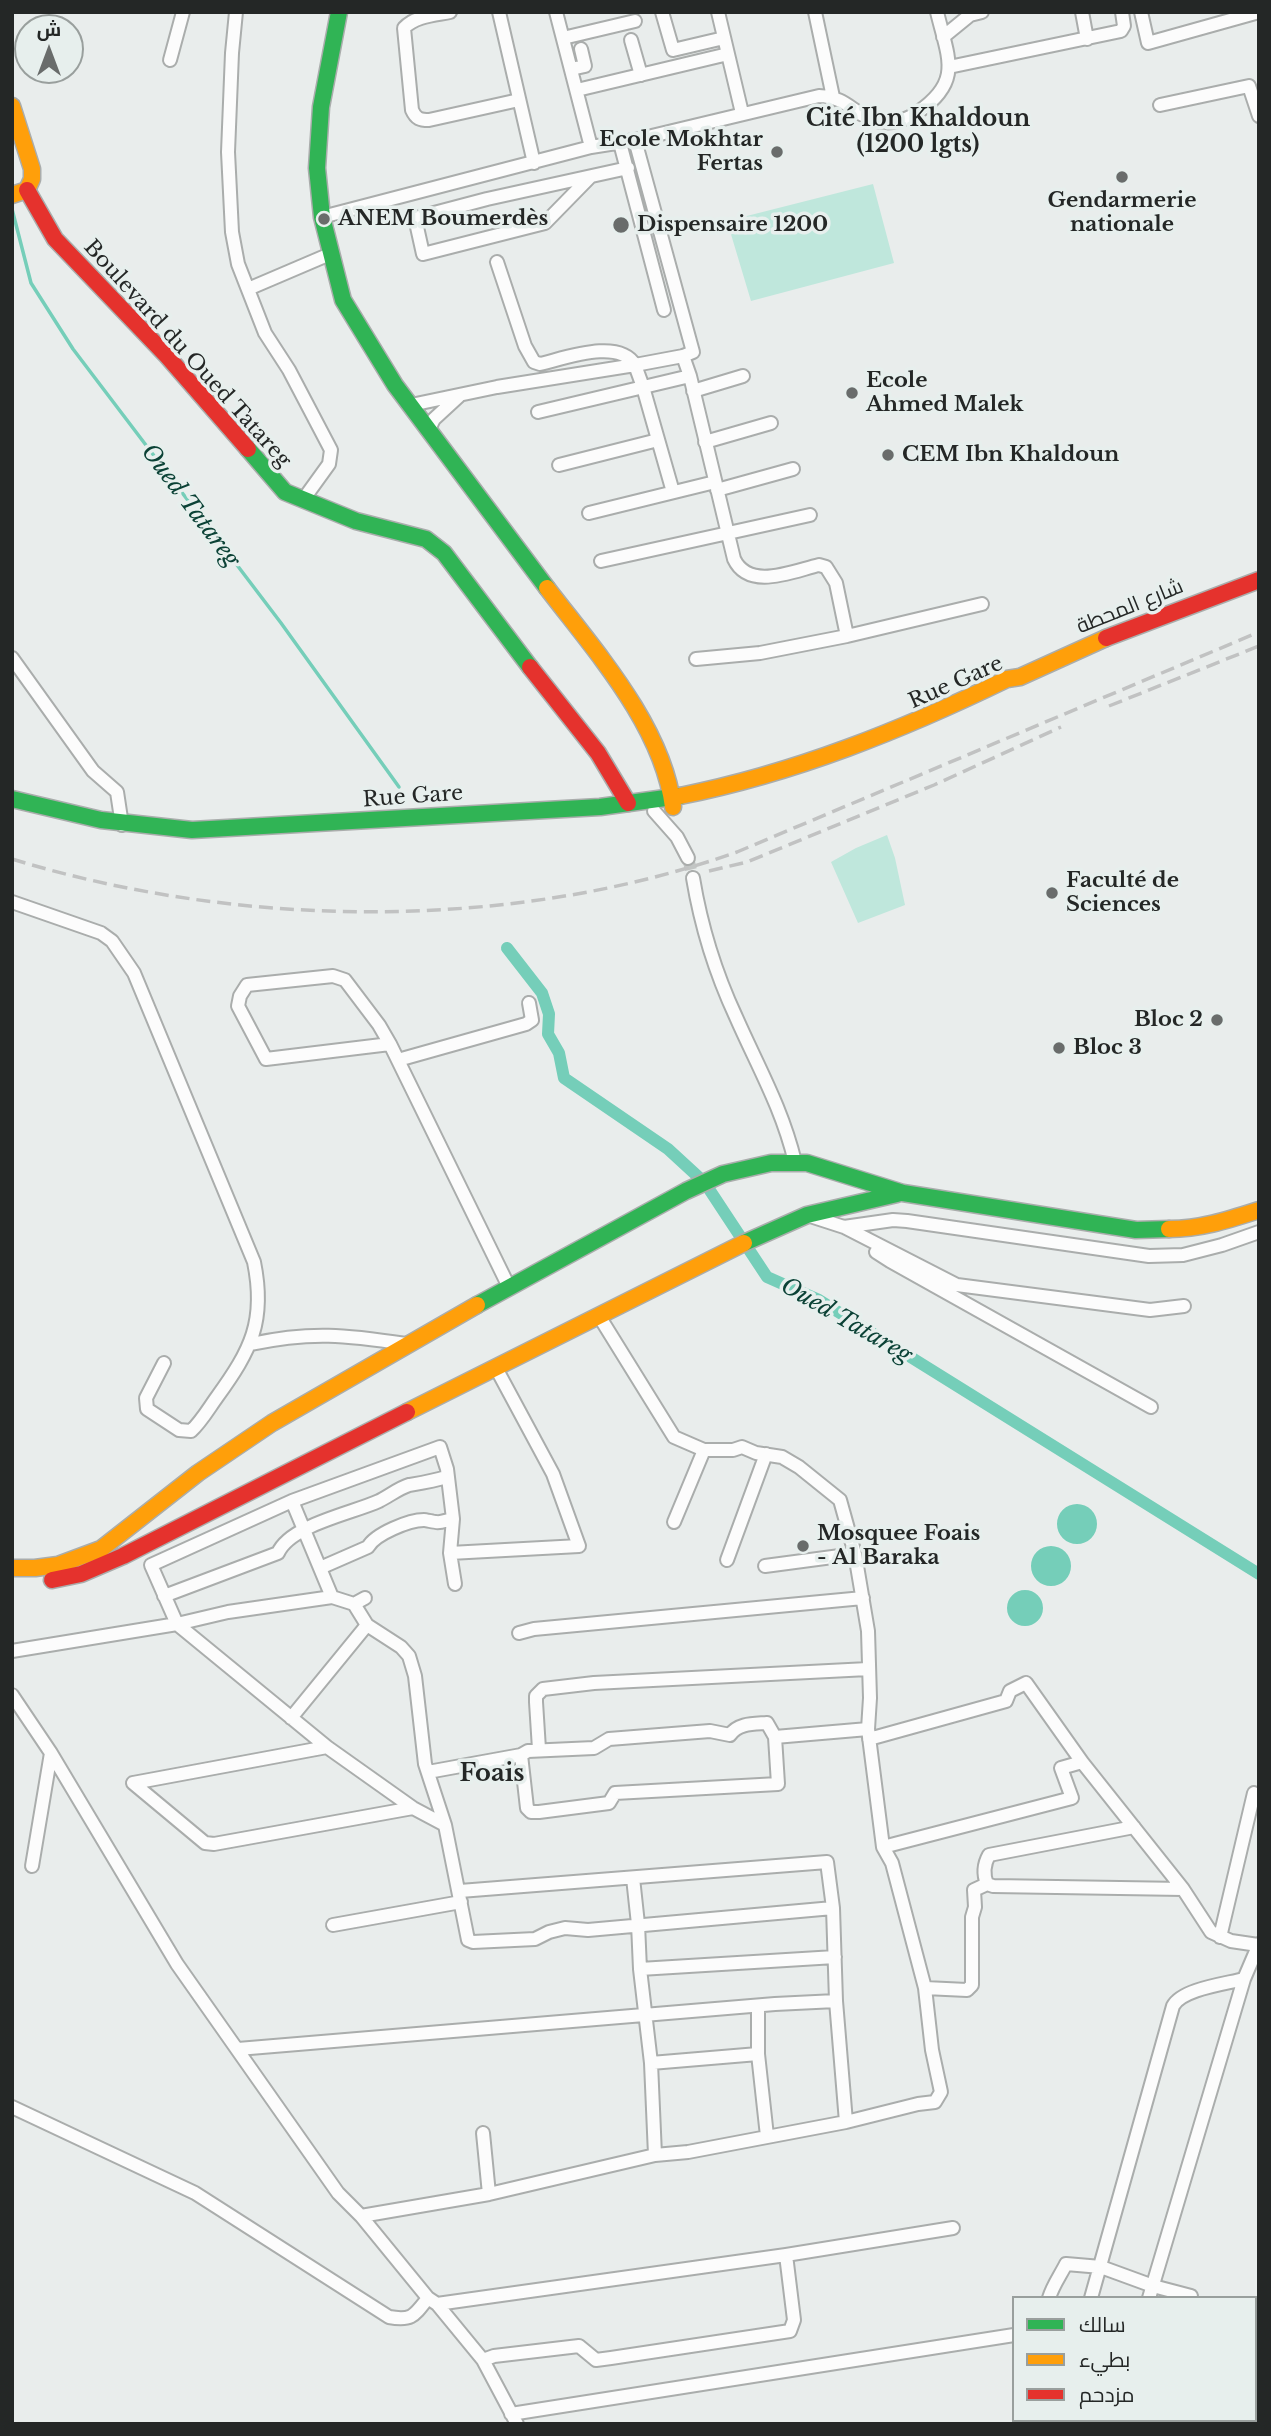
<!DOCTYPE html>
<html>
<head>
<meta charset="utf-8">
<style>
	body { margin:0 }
	#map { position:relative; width:1271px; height:2436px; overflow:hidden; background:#e9edec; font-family:"Libre Baskerville",Cairo,serif }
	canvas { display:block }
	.frame { position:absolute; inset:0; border:14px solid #242726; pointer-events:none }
	.legend { position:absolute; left:1012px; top:2296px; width:245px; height:126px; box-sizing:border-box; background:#e7efed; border:2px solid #999f9d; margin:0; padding:9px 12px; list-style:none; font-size:21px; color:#242726 }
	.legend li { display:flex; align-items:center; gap:14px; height:35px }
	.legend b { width:35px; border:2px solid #999f9d }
	.north { position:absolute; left:14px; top:14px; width:70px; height:70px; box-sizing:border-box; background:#e7efed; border:2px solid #999f9d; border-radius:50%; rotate:0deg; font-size:19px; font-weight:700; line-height:28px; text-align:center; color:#242726 }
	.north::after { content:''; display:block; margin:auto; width:24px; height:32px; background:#696c6b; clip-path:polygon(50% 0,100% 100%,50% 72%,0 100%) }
</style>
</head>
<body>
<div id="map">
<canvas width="1271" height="2436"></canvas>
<div class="frame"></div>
<ul class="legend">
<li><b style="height:9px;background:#30b455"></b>سالك</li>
<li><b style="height:9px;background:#ff9f0a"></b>بطيء</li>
<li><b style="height:9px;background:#e5322d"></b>مزدحم</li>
</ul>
<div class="north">ش</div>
</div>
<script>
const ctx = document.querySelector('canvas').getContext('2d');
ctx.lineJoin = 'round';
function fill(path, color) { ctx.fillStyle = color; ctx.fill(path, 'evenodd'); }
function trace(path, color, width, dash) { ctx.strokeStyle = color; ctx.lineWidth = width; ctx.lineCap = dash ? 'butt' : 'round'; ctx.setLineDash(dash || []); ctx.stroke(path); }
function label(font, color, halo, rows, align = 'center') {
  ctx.font = font + ' "Libre Baskerville",Cairo,serif'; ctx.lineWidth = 7; ctx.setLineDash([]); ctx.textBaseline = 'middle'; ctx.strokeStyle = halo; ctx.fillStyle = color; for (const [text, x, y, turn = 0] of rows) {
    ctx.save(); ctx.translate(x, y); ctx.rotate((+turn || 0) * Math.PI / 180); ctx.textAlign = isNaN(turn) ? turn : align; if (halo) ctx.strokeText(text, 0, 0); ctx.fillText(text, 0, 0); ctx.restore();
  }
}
fill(new Path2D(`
	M 873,184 L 894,263 L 751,301 L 727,221 Z
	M 887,835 L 895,858 L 905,905 L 858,923 L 831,862 L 856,848 Z`), '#bfe7dc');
fill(new Path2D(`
	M1057 1524a20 20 0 1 1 40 0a20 20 0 1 1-40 0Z
	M1031 1566a20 20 0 1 1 40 0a20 20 0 1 1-40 0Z
	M1007 1608a18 18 0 1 1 36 0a18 18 0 1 1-36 0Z`), '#75ceb9');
trace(new Path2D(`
	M 12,209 L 31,283 L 73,349 L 281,623 L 399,787`), '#75ceb9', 3.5);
trace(new Path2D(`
	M 507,948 L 542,993 L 549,1014 L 548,1034 L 559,1053 L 564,1078 L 668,1149 L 705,1183 L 767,1277 L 819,1300 L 1259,1574`), '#75ceb9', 12);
trace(new Path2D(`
	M 688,858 L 693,878`), '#c2c5c4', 12, [12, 6]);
const street = new Path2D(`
	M 236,12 L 232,53 L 228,152 L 232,232 L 238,264 L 265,333 L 289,370 L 331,450 L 329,464 L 303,500
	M 450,12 C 435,15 415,16 404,28 L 412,110 C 416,119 420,120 429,120 L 519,100
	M 499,12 L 534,163
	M 556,12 L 591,147
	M 662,12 L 673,50 L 724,38
	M 718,12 L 742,113
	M 815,12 L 833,97
	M 1082,12 L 1087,39
	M 1141,12 L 1148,43 L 1259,12
	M 943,37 L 970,15 L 982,12
	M 563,38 L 635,21
	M 631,40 L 641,75
	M 170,60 L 183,12
	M 949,67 L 1121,31 L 1124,26 L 1122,12
	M 571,69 L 585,66 L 581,49
	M 577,90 L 728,54
	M 1160,105 L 1249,86 L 1259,116
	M 635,140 L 693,352 L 683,356 L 690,376 L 734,559 C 749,591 793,571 819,565 L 826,567 L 836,583 L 847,636
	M 620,143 L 664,310
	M 590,177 L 545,223 L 423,254 L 415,218 L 487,199 L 628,168
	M 322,217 L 591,147 L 635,140 L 819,96 C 848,97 853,115 877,121 C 891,125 907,120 918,112 C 963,81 948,58 937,12
	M 497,262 L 525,346 L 534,362 L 540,364 C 566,358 619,338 635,365 L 683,356
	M 248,289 L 330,254
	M 693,391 L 743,376
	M 411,405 L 497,387 L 635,365 L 643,387 L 673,492
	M 538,412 L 690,376
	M 429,429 L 434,419 L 459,396
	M 705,442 L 771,423
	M 559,465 L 658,440
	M 717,490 L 793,469
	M 589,513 L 715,482
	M 601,561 L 810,515
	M 12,658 L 93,771 L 117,792 L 122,825
	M 696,659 L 760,653 L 847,636 L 982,604
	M 654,811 L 677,837 L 688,858
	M 693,878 C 701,926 715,972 736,1017 C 758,1067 782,1108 795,1162
	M 12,902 L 101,933 L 112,941 L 134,973 L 254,1262 C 266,1321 251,1350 217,1397 C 209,1408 201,1422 191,1431 L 179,1430 L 147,1409 L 146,1398 L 164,1363
	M 390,1044 L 266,1059 L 238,1006 L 240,996 L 247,985 L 333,976 L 345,980 L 379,1025 L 390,1044 L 509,1287
	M 398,1060 L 526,1024 L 532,1020 L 529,1003
	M 807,1215 L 844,1227 L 893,1220 L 907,1221 L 1149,1256 L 1183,1255 L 1222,1245 L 1259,1232
	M 844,1227 L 957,1285 L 1150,1310 L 1184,1306
	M 876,1252 L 890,1261 L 1151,1407
	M 251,1344 C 311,1331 346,1335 406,1344
	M 292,1501 L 332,1597
	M 674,1522 L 704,1450
	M 450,1553 L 579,1546 L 553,1474 L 496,1368
	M 727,1560 L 766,1454
	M 765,1566 L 855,1554
	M 320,1568 L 368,1547 C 375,1534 409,1520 424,1520 C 426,1520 434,1522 436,1522 C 441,1523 447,1520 453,1519 L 450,1553 L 455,1584
	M 164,1596 L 278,1553 C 290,1525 353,1513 379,1501 C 389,1496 399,1488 409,1485 C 421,1483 434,1481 446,1477
	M 354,1604 L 367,1625 L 401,1647 L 409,1656 L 415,1676 L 425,1764 L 445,1825 L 468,1940 L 473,1942 L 535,1939 L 549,1932 L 565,1928 L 588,1930 L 833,1908
	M 519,1633 L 534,1629 L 863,1598
	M 12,1651 L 177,1624 L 228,1612 L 332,1597 L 354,1604 L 365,1598
	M 12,1695 L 51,1753 L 177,1964 L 338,2193 L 361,2216 L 428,2298 L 437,2304 L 483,2360 L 517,2424
	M 291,1718 L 367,1625
	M 869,1739 L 1006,1701 L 1010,1691 L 1026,1683 L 1082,1762
	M 539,1749 L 536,1702 L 536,1696 L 543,1689 L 594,1683 L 868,1669
	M 521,1755 L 527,1808 L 531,1812 L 539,1812 L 609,1803 L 615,1793 L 778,1784 L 775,1737
	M 428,1772 L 521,1755 L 528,1751 L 594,1748 L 609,1739 L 710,1731 L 730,1735 C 738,1723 754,1724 767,1723 L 775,1737 L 868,1729
	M 133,1783 L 205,1843 L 214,1844 L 413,1808
	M 133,1783 L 327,1747
	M 445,1825 L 413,1808 L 327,1747 L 177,1624 L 151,1565 L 292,1501 L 440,1447 L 447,1469 L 453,1519
	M 1134,1827 L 989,1855 C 984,1864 983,1874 987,1884 L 993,1886 L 1183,1889
	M 883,1847 L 1072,1798 L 1061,1768 L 1082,1762 L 1183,1889 L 1211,1932 L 1231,1941 L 1258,1945
	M 32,1866 L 51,1753
	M 633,1878 L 638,1924 L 640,1969 L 651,2063 L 655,2155
	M 460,1891 L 827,1862 L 833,1908 L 836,2001 L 846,2122
	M 333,1925 L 461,1902
	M 1220,1937 L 1254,1793
	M 640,1969 L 835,1957
	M 925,1988 L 967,1990 L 972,1985 L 972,1917 L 975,1907 L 974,1890 L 987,1884
	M 238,2049 L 775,2004 L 836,2001
	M 758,2054 L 767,2136
	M 651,2063 L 758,2054 L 758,2006
	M 12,2107 L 195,2193 L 389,2317 C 412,2321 414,2316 428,2298
	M 483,2133 L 489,2194
	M 361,2216 L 489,2194 L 655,2155 L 688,2152 L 846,2122 L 918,2104 L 935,2102 L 941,2092 L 932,2050 L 925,1988 L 892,1863 L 883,1847 L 868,1729 L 870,1698 L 868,1631 L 855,1554 L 840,1500 L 799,1467 L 782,1457 L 756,1453 L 742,1447 L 733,1450 L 704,1450 L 674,1437 L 599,1316
	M 1049,2298 C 1053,2285 1060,2276 1066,2264 L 1101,2267 L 1153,2286 L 1191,2296
	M 1091,2298 L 1173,2006 C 1182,1989 1225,1984 1244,1979
	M 1149,2298 L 1244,1979 L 1259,1944
	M 437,2304 L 786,2255 L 953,2228
	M 483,2360 L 494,2356 L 579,2346 L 596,2360 L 611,2358 L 790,2331 L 794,2320 L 786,2255
	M 511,2414 L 1014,2335
	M 1049,2424 L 1051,2420
	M 1111,2424 L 1112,2420`);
const fast = new Path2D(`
	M 339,12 L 321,107 L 317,168 L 322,217 L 343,300 L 395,385 L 547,588
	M 248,449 L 285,492 L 356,521 L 426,539 L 444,553 L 530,667
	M 12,799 L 101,820 L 192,830 L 600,807 L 680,796
	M 744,1243 L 807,1215 L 897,1194
	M 477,1305 L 686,1191 L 723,1174 L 771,1163 L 807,1163 L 903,1193 L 1136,1230 L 1169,1229`);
const slow = new Path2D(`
	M 12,106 L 32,169 L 32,179 L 27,190 L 12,195
	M 547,588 C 595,651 663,726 673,807
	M 680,796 C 795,773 902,730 1007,679 L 1020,677 L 1106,638
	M 1169,1229 C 1201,1229 1228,1220 1259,1210
	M 407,1412 L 744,1243
	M 12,1568 L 35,1568 L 58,1565 L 101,1549 L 198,1473 L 272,1423 L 477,1305`);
const jam = new Path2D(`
	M 27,190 L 55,239 L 167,356 L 248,449
	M 1106,638 L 1259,580
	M 530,667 L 598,753 L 628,803
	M 52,1580 L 81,1574 L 123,1556 L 407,1412`);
trace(street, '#aaadac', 16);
trace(fast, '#aaadac', 19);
trace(slow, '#aaadac', 19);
trace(jam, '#aaadac', 19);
trace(street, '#fcfcfc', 12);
trace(fast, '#30b455', 16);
trace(slow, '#ff9f0a', 16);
trace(jam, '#e5322d', 16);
trace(new Path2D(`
	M 1109,706 L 1259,646
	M 12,859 C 240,929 512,932 737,852 L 1259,632
	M 709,871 L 747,862 L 934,785 L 1061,727`), '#c1c2c2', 3.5, [14, 7]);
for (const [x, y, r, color] of [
	[777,152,7,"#696c6b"],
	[1122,177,7,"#696c6b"],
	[324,219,7,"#696c6b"],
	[621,225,9,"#696c6b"],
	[852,393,7,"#696c6b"],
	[888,455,7,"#696c6b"],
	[1052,893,7,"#696c6b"],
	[1217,1020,7,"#696c6b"],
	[1059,1048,7,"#696c6b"],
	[803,1546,7,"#696c6b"]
]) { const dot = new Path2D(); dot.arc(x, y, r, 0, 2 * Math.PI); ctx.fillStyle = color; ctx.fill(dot); trace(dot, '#e7efed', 2.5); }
label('bold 21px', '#242726', '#e7efed', [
	["Ecole Mokhtar",763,140,"right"],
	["Fertas",763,164,"right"],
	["Gendarmerie",1122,201,"center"],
	["nationale",1122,225,"center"],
	["ANEM Boumerdès",338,219],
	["Dispensaire 1200",637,225],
	["Ecole",866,381],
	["Ahmed Malek",866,405],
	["CEM Ibn Khaldoun",902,455],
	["Faculté de",1066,881],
	["Sciences",1066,905],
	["Bloc 2",1203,1020,"right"],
	["Bloc 3",1073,1048],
	["Mosquee Foais",817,1534],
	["- Al Baraka",817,1558]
], 'left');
label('21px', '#242726', '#e7efed', [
	["Boulevard du Oued Tatareg",187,354,48],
	["شارع المحطة",1130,607,-22],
	["Rue Gare",956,683,-24],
	["Rue Gare",413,797,-4]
]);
label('bold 23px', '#242726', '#e7efed', [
	["Cité Ibn Khaldoun",918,120],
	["(1200 lgts)",918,146]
]);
label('italic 23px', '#0b4236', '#e7efed', [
	["Oued Tatareg",190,506,53],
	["Oued Tatareg",846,1321,30]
]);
label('bold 24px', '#242726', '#e7efed', [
	["Foais",492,1774]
]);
</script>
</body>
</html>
